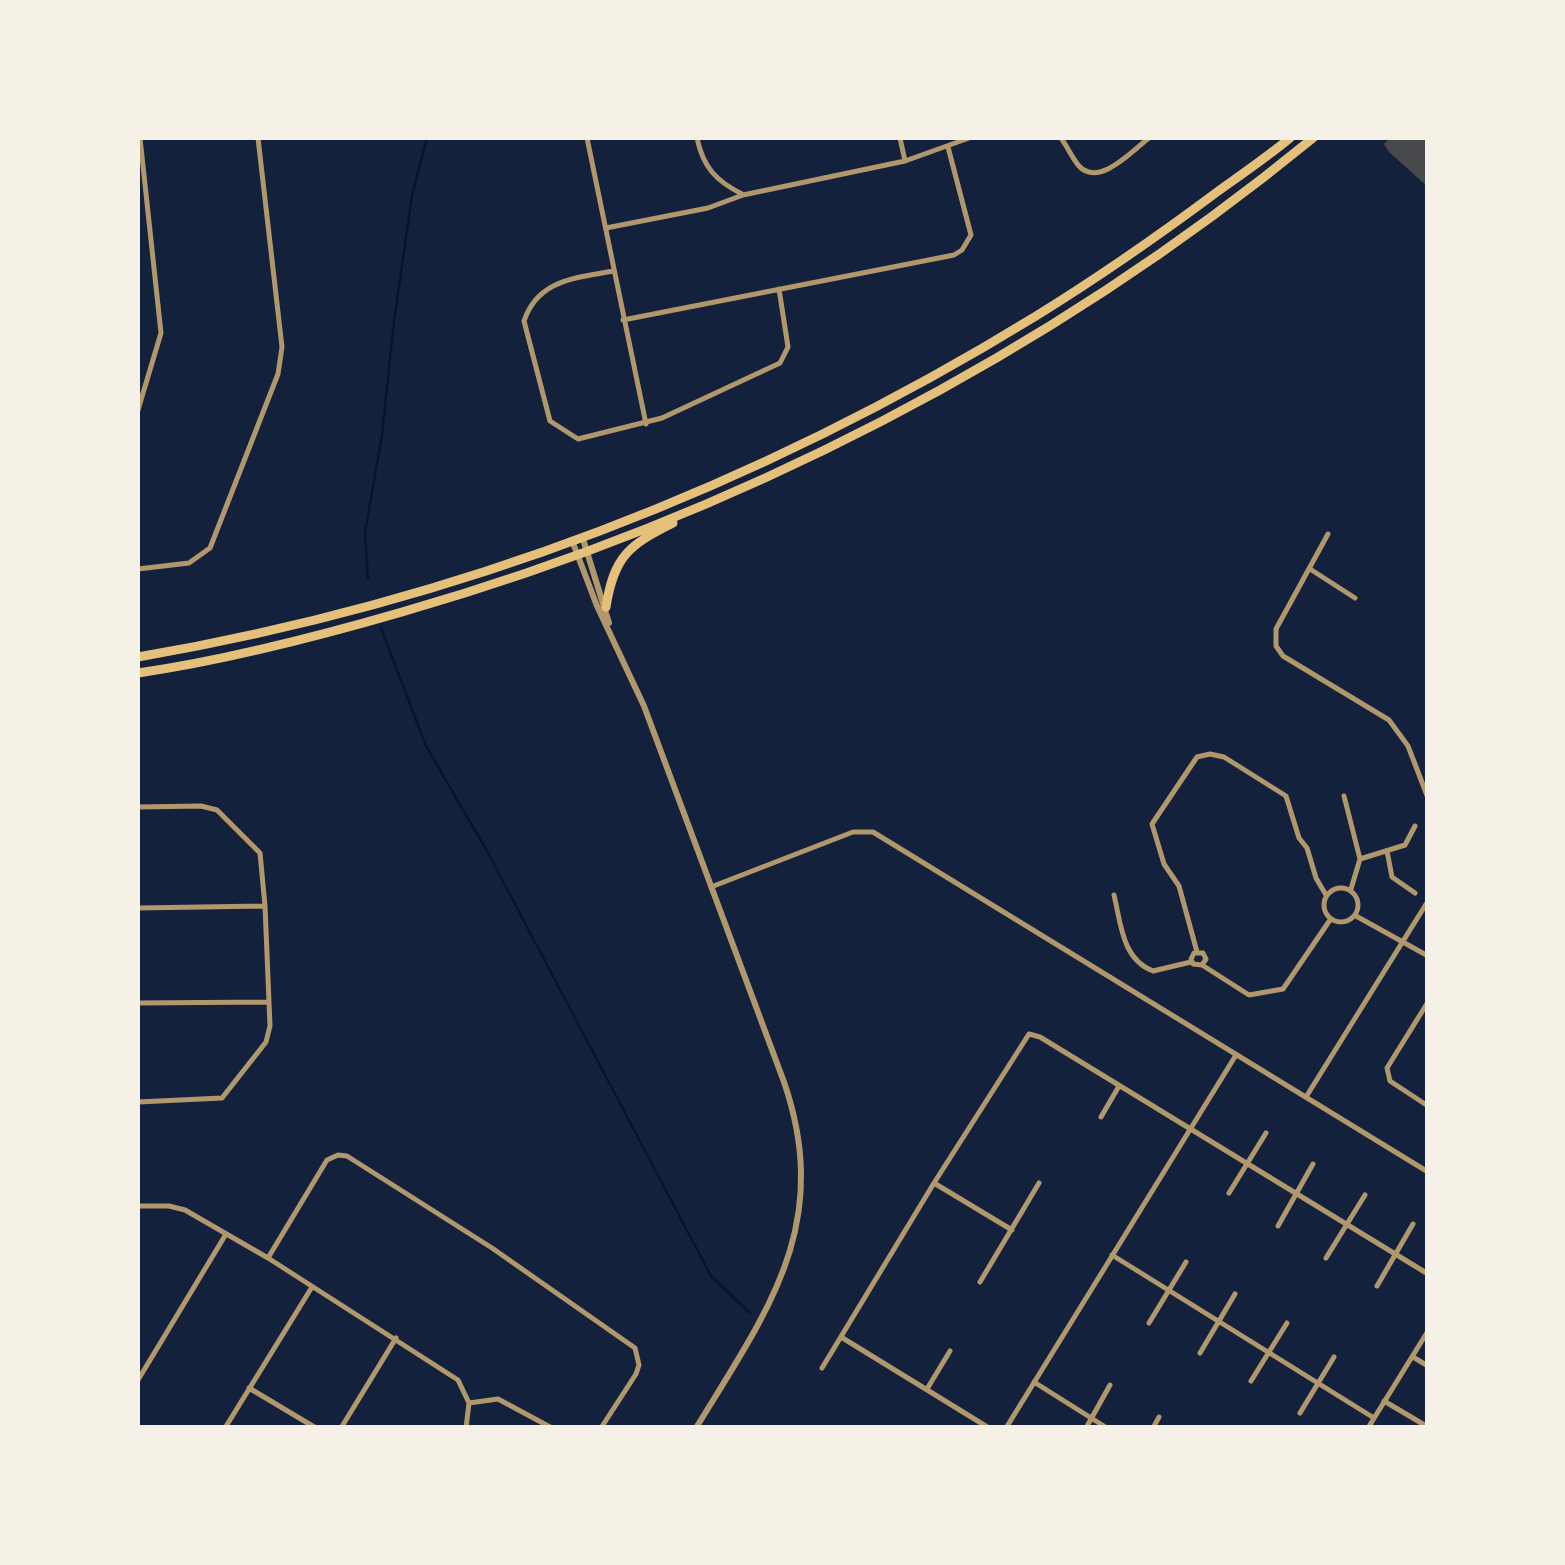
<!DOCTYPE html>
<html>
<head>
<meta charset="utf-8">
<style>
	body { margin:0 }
	#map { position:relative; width:1565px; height:1565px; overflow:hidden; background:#14213d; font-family:"PT Sans",sans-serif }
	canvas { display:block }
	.frame { position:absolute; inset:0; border:140px solid #f6f1e7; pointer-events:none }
</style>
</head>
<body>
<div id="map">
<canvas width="1565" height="1565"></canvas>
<div class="frame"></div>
</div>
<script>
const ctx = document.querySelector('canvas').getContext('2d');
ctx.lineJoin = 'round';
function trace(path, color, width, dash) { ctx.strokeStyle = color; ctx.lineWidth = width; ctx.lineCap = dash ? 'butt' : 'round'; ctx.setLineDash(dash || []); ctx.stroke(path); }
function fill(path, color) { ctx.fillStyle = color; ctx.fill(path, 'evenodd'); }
trace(new Path2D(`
	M 368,579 L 365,533 L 382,435 L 394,321 L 412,195 L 427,138
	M 381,628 L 426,746 L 487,851 L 711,1276 L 750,1313`), '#0b132b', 2.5);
fill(new Path2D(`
	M 1390,138 L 1428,138 L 1428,187 L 1389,152 L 1384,144 Z`), '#48494c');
trace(new Path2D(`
	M 587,138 L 646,424
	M 697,138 C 703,167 716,181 742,194
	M 900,138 L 905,161
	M 1061,138 C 1067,146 1072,158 1079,166 C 1099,188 1133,150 1149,138
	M 606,228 L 708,208 L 743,195 L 905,161 L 969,138
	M 613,271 C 577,278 538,279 524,321 L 550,421 L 578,439 L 662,418 L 780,363 L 788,347 L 779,289
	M 623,320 L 954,255 L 962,250 L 971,235 L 948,147
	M 138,410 L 161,333 L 140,138
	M 1328,534 L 1276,629 L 1276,646 L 1283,656 L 1389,720 L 1408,746 L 1428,798
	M 138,569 L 189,563 L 210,548 L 278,374 L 282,347 L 258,138
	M 1310,569 L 1355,598
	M 1344,796 L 1360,859 L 1351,889
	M 138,807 L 201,806 L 217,810 L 260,853 L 265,906 L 270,1026 L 266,1042 L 222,1098 L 138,1102
	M 1387,851 L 1392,877 L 1415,893
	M 1360,859 L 1405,845 L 1415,826
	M 711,887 L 853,832 L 873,832 L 1428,1172
	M1324 905a17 17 0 1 1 34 0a17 17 0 1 1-34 0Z
	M 1114,895 C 1121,924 1122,959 1153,971 L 1191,962
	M 138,908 L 264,906
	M 1356,916 L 1428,956
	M 1197,952 L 1179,886 L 1164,864 L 1152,824 L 1197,757 L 1210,754 L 1224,757 L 1286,796 L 1299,838 L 1307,848 L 1316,878 L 1326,895
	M 1202,965 L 1206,959 L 1203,953 L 1194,953 L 1191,959 L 1193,964 L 1202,965 L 1249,995 L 1283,989 L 1330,920
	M 1428,1002 L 1387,1068 L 1390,1081 L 1428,1106
	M 138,1003 L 269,1002
	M 1306,1097 L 1428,901
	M 1101,1117 L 1119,1086
	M 934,1183 L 1012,1230
	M 1229,1193 L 1266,1133
	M 138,1206 L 169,1206 L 185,1210 L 268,1258 L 458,1380 L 469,1403 L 466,1428
	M 1278,1226 L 1313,1164
	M 1112,1255 L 1374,1418
	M 268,1258 L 327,1160 L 338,1155 L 347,1156 L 492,1248 L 635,1348 L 639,1365 L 636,1374 L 601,1428
	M 1326,1258 L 1365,1195
	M 980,1282 L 1039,1183
	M 1377,1286 L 1413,1224
	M 1149,1323 L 1186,1262
	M 841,1337 L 989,1428
	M 1200,1353 L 1235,1294
	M 1413,1357 L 1428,1366
	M 822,1368 L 934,1183 L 1029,1034 L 1040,1037 L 1428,1274
	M 138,1380 L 226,1234
	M 1251,1381 L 1287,1323
	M 1034,1382 L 1107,1428
	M 249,1388 L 316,1428
	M 927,1389 L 950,1351
	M 1384,1401 L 1428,1427
	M 469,1403 L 498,1399 L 552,1428
	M 1300,1413 L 1334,1357
	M 225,1428 L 312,1287
	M 341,1428 L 396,1338
	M 1006,1428 L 1236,1055
	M 1086,1428 L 1110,1385
	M 1153,1428 L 1159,1417
	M 1368,1428 L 1428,1331`), '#b1986c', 5);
trace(new Path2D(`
	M 583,539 L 609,623
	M 573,543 L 597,606 L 644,706 L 784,1082 C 833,1225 768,1310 696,1428`), '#b1986c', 6);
trace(new Path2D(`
	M 606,607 C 614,556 629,545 673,523
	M 138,657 C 458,602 759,486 1036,316 C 1099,277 1158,236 1217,192 C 1242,174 1267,157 1290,138
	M 138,673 C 227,660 316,637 402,612 C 733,517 1047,356 1313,138`), '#e5c07b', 9);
</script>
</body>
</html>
